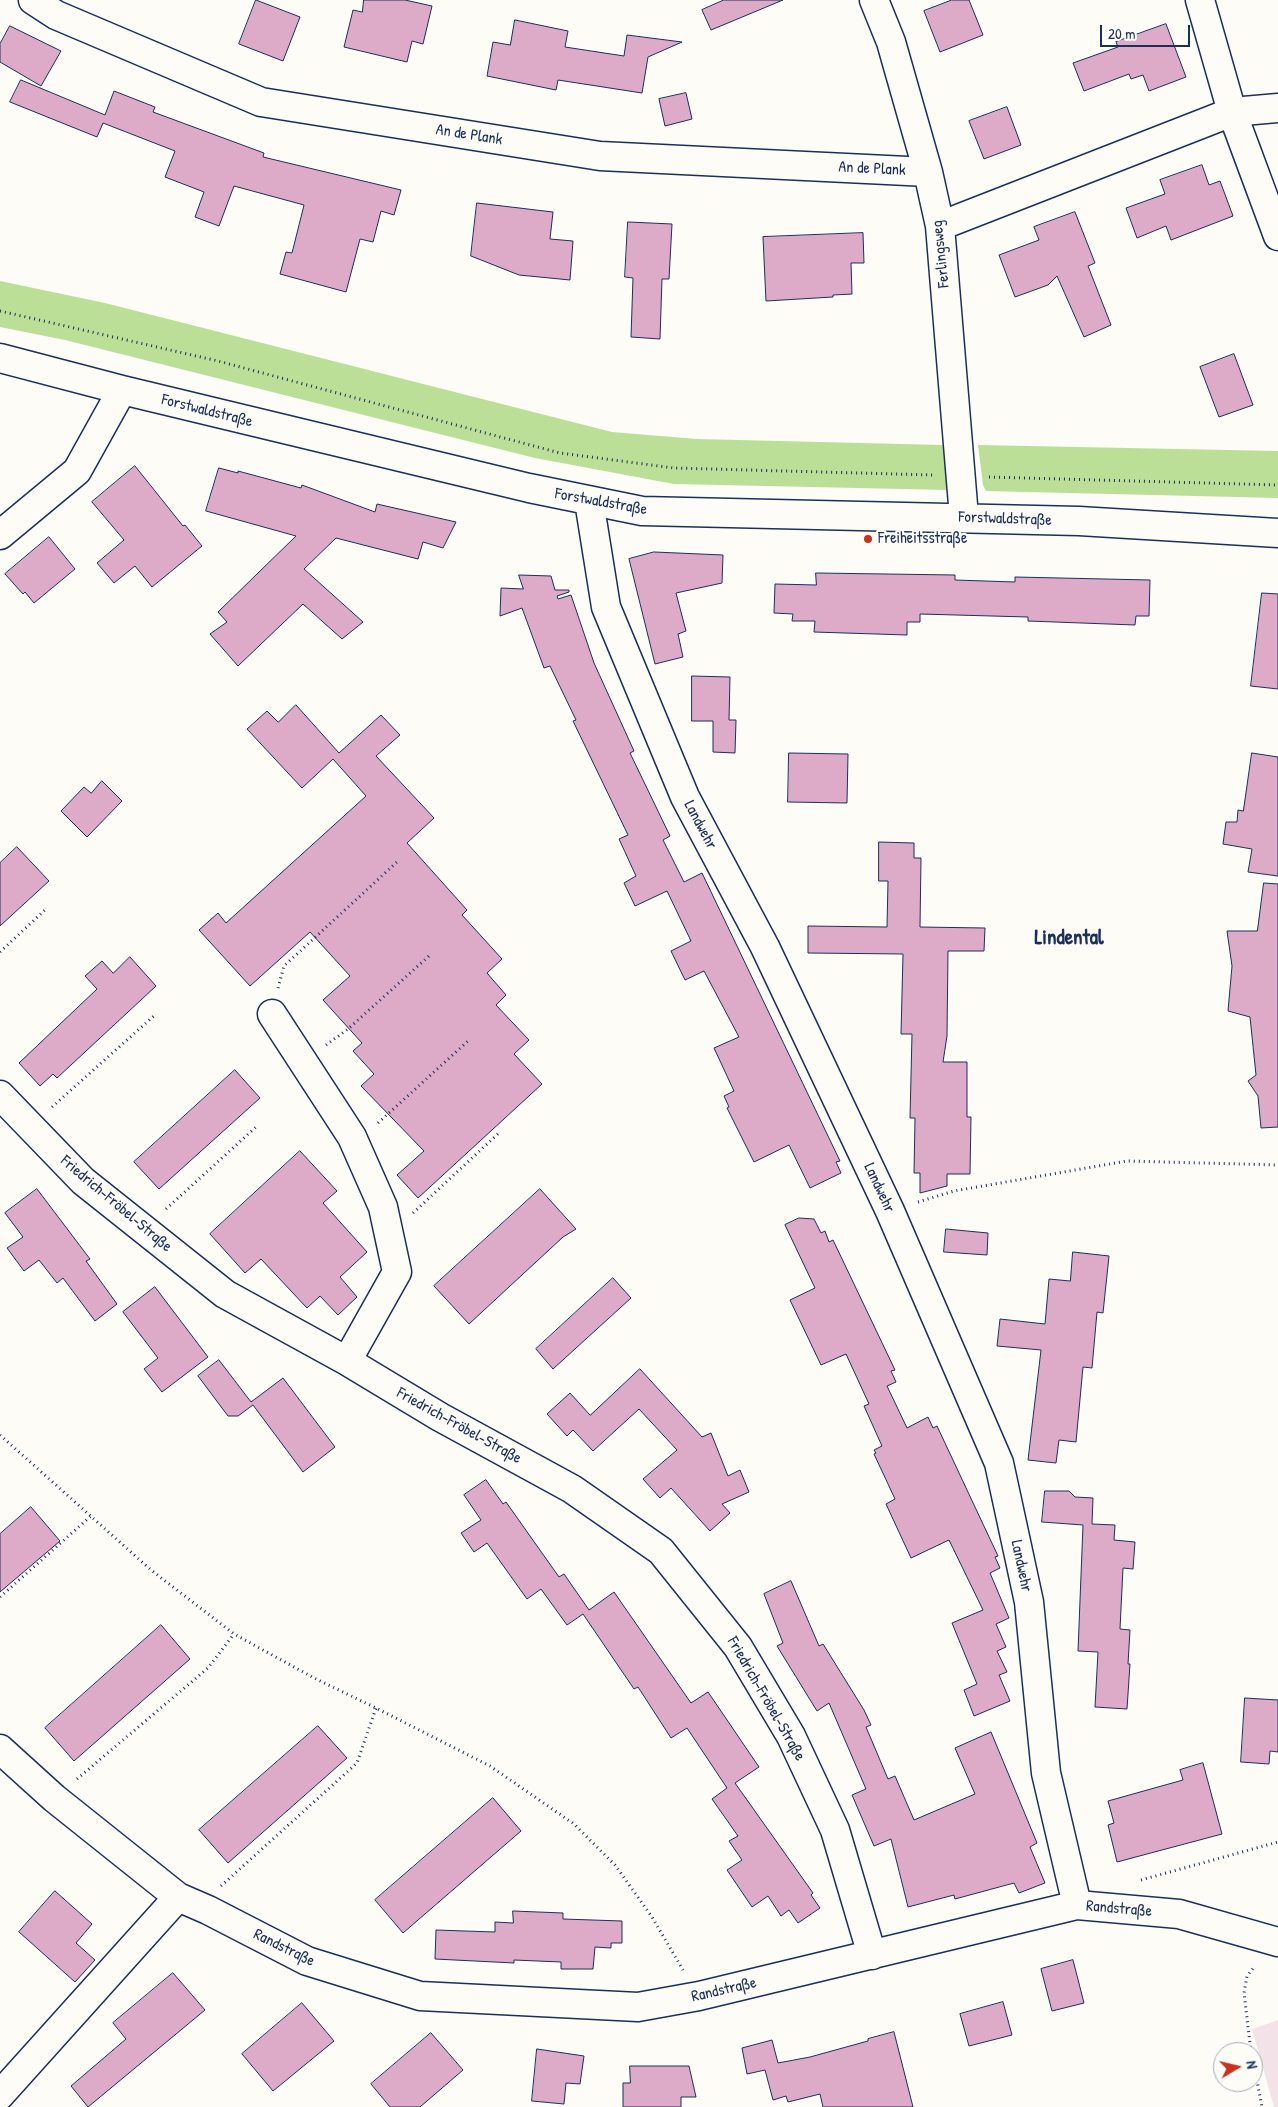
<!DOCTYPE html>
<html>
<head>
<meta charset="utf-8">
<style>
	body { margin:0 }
	#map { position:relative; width:1278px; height:2107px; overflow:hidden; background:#fdfcf7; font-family:"Patrick Hand",sans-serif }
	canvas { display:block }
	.north { position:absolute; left:1213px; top:2042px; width:50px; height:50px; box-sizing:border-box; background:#fdfcf7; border:1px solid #a3aaba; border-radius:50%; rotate:81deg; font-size:14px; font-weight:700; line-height:20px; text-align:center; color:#1b2f5e }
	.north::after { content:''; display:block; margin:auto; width:18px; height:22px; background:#c8321e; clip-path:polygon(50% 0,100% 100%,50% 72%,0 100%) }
	.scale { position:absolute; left:1100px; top:25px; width:90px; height:22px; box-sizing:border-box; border:2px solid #1b2f5e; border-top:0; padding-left:6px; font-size:15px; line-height:18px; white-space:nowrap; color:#1b2f5e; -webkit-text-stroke:4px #fdfcf7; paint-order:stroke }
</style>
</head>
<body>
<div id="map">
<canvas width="1278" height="2107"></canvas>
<div class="north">N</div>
<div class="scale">20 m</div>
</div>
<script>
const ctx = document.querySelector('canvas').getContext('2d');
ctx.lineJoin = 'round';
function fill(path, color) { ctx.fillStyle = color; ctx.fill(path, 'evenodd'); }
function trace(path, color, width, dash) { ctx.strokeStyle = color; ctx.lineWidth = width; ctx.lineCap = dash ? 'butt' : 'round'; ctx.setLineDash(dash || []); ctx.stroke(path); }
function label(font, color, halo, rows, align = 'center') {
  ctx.font = font + ' "Patrick Hand",sans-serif'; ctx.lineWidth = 4.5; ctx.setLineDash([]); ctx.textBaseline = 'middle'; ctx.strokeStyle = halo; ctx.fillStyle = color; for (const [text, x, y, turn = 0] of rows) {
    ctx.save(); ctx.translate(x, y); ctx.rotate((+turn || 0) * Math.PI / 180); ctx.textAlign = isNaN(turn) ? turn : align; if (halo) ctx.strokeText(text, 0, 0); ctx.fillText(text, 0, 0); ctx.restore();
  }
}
fill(new Path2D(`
	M 1278,2020 L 1278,2107 L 1274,2107 L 1252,2029 Z`), '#f3e3e9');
fill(new Path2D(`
	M 0,281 L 105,303 L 612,432 L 697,439 L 943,445 L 948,490 L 674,484 L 535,458 L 65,340 L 0,327 Z
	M 978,445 L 1278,451 L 1278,498 L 986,491 L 983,485 Z`), '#bcdf98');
const building = new Path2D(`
	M 256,0 L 300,17 L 283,61 L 239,44 Z
	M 364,0 L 405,0 L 432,6 L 423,44 L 412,41 L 407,62 L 344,47 L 353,10 L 362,12 Z
	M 724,0 L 783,0 L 711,30 L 702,10 Z
	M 952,0 L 969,0 L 983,35 L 940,52 L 924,11 Z
	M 515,20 L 568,31 L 565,47 L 624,56 L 627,35 L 682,42 L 648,57 L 642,93 L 558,80 L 556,90 L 487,76 L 493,42 L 510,45 Z
	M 1166,24 L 1186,77 L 1149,91 L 1143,75 L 1131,79 L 1129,74 L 1084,91 L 1073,63 L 1118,47 L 1116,42 Z
	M 10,26 L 61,51 L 41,86 L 0,62 L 0,44 Z
	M 21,80 L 105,115 L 114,91 L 155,107 L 153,112 L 264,153 L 263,157 L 401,190 L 394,215 L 381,211 L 373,242 L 360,239 L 346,292 L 280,274 L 286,252 L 292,253 L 304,205 L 234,186 L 219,226 L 195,217 L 204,192 L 165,177 L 175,151 L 103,123 L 97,137 L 10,102 Z
	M 686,93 L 692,119 L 665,126 L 659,99 Z
	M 1007,107 L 1021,145 L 984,159 L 969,121 Z
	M 1202,165 L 1209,185 L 1220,181 L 1233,216 L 1171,240 L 1166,226 L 1137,238 L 1126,208 L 1165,194 L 1160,180 Z
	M 477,203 L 553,212 L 550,239 L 573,241 L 570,280 L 519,275 L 471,256 Z
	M 1075,212 L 1095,263 L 1088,266 L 1111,325 L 1084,337 L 1057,276 L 1048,285 L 1015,297 L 999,255 L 1039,240 L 1034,227 Z
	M 628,222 L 672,224 L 669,279 L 662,279 L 660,339 L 631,337 L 633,278 L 625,277 Z
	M 863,233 L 864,263 L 851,263 L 852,294 L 833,295 L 833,297 L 766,301 L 763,237 Z
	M 1234,354 L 1253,405 L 1219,417 L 1200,367 Z
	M 135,466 L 183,526 L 185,525 L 202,546 L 152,587 L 135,566 L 114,583 L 97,563 L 124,540 L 92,502 Z
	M 219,468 L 238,473 L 238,471 L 301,488 L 302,485 L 375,512 L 377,504 L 456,522 L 443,548 L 423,542 L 418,559 L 336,538 L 304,569 L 363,622 L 342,639 L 303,604 L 238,666 L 210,634 L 227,622 L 218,612 L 296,536 L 206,511 Z
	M 49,537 L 75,569 L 34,603 L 25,592 L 23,594 L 5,574 Z
	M 654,552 L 723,555 L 722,583 L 676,593 L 686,631 L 678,634 L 683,657 L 655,664 L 629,559 Z
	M 816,573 L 955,575 L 955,580 L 1015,582 L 1015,577 L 1150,580 L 1149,616 L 1136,616 L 1135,625 L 1028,621 L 1028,617 L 920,614 L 920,622 L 907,622 L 907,635 L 814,632 L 815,621 L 792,621 L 793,614 L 774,613 L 775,584 L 816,585 Z
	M 519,575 L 551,576 L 555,590 L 569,590 L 569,592 L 557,596 L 558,599 L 571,595 L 594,663 L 634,751 L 630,753 L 670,836 L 663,840 L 684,882 L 702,873 L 840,1161 L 836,1162 L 841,1173 L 810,1188 L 789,1145 L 754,1162 L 727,1108 L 729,1107 L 724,1096 L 734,1091 L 714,1048 L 739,1037 L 704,971 L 685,980 L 671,951 L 691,941 L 667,891 L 635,906 L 624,883 L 636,876 L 619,839 L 628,835 L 573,721 L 576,720 L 550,666 L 544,668 L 522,608 L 500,616 L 501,588 L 523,589 Z
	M 1262,593 L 1278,594 L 1278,689 L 1251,686 Z
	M 692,676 L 730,677 L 729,720 L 736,720 L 735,753 L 713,752 L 713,721 L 692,721 Z
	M 296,705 L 339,753 L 381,715 L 400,735 L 376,756 L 434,818 L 407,843 L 467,910 L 462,915 L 502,959 L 487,973 L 506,995 L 496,1005 L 529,1040 L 514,1054 L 542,1084 L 418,1198 L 397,1175 L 424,1151 L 361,1086 L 374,1074 L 353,1051 L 362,1043 L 323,1000 L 350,976 L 310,932 L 250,986 L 199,930 L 218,913 L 226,923 L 366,796 L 333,759 L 302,788 L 247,729 L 267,711 L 278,722 Z
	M 789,753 L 848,754 L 847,803 L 788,802 Z
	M 1252,753 L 1278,757 L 1278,876 L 1248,872 L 1252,849 L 1223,844 L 1226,822 L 1237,822 L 1238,810 L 1243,811 Z
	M 102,781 L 122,801 L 87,837 L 61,811 L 84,787 L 91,793 Z
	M 879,842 L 914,843 L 914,858 L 921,858 L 920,927 L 985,928 L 984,951 L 948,951 L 947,1036 L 943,1062 L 967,1062 L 967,1117 L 971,1117 L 970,1174 L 947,1174 L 947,1186 L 920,1193 L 920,1173 L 914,1173 L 915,1118 L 910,1118 L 912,1034 L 901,1034 L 903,954 L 808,953 L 808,926 L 887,927 L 888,881 L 879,881 Z
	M 17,847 L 49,881 L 0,926 L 0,863 Z
	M 1264,883 L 1278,884 L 1278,1127 L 1261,1128 L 1258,1096 L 1248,1081 L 1256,1075 L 1250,1017 L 1228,1011 L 1232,966 L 1227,931 L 1257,931 Z
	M 130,957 L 156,986 L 57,1078 L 53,1074 L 40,1086 L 19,1063 L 97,989 L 85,976 L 102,961 L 113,973 Z
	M 235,1070 L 260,1098 L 159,1189 L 134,1162 Z
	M 300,1151 L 337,1191 L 323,1203 L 367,1252 L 340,1277 L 357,1297 L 338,1315 L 320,1296 L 307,1308 L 261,1259 L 245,1273 L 210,1234 Z
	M 37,1189 L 90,1259 L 86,1261 L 117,1304 L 95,1321 L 63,1278 L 57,1283 L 39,1260 L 24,1271 L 7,1248 L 23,1237 L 5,1213 Z
	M 540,1189 L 576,1229 L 563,1237 L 469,1324 L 434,1286 Z
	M 799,1218 L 814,1219 L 821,1233 L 825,1231 L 829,1242 L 833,1240 L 895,1370 L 891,1371 L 896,1382 L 887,1386 L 907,1428 L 928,1417 L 933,1428 L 937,1426 L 998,1556 L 995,1557 L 1000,1568 L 990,1573 L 1009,1618 L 996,1624 L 1006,1647 L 997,1651 L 1007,1672 L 999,1675 L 1010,1701 L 974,1716 L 964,1690 L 977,1684 L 952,1623 L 983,1610 L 949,1540 L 911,1558 L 886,1504 L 895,1499 L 874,1454 L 876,1453 L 874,1450 L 882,1446 L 864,1406 L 869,1404 L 846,1354 L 821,1365 L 790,1300 L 815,1288 L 785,1225 Z
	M 946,1229 L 988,1233 L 987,1255 L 944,1252 Z
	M 1073,1252 L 1109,1256 L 1103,1313 L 1097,1312 L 1092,1368 L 1083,1367 L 1076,1442 L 1059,1440 L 1056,1463 L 1028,1460 L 1041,1350 L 997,1346 L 1000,1319 L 1045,1324 L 1049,1279 L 1070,1281 Z
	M 613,1278 L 631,1298 L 553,1369 L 536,1349 Z
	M 155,1287 L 208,1357 L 162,1392 L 144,1369 L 158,1358 L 123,1312 Z
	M 219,1360 L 251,1402 L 283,1378 L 335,1447 L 303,1472 L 253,1405 L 238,1416 L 228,1416 L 198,1376 Z
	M 640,1369 L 702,1437 L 711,1433 L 728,1476 L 740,1470 L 749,1492 L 722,1504 L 730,1513 L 710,1531 L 671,1488 L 660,1498 L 643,1479 L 677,1450 L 639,1409 L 593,1451 L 573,1430 L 567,1436 L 547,1414 L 570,1393 L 590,1415 Z
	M 486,1480 L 503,1504 L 506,1502 L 559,1577 L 564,1574 L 589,1610 L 614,1592 L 691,1703 L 708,1692 L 759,1767 L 735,1783 L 813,1893 L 811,1895 L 820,1908 L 798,1923 L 789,1910 L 781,1916 L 768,1896 L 752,1907 L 727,1870 L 742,1860 L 729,1841 L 738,1836 L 712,1799 L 727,1788 L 687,1728 L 671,1738 L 638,1687 L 634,1689 L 583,1614 L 567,1625 L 541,1589 L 527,1599 L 487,1543 L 474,1552 L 461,1533 L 481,1520 L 464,1495 Z
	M 1045,1491 L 1069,1491 L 1075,1497 L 1093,1498 L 1092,1524 L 1115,1525 L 1114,1540 L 1135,1542 L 1133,1569 L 1123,1568 L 1120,1629 L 1130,1630 L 1128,1664 L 1130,1664 L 1127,1709 L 1095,1707 L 1098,1652 L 1078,1651 L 1083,1525 L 1042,1522 Z
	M 31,1507 L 60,1541 L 0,1592 L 0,1534 Z
	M 791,1581 L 819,1646 L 823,1644 L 864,1710 L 871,1725 L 866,1727 L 888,1779 L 895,1776 L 914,1820 L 975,1794 L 955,1748 L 991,1732 L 1037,1843 L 1030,1847 L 1045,1883 L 1019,1893 L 1014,1883 L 955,1899 L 954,1895 L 908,1907 L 891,1839 L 874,1846 L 852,1795 L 866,1789 L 829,1703 L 817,1711 L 777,1646 L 783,1643 L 764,1594 Z
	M 161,1625 L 190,1659 L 74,1761 L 45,1728 Z
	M 1245,1698 L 1278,1700 L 1278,1752 L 1270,1751 L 1269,1764 L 1241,1762 Z
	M 318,1726 L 347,1758 L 228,1863 L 199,1830 Z
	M 1203,1763 L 1222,1834 L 1117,1862 L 1108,1825 L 1114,1823 L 1108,1801 L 1183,1780 L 1180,1770 Z
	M 493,1798 L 521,1831 L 403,1933 L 375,1900 Z
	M 55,1891 L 92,1924 L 76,1943 L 95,1960 L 75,1982 L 19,1932 Z
	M 513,1911 L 563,1913 L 563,1919 L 622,1921 L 622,1943 L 611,1943 L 611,1948 L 595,1947 L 593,1969 L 561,1969 L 561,1962 L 514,1960 L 514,1963 L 435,1959 L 436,1930 L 495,1932 L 495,1922 L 513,1923 Z
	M 1073,1960 L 1084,2003 L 1052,2011 L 1041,1969 Z
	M 173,1973 L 205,2010 L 88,2107 L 71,2086 L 126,2039 L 113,2023 Z
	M 1003,2002 L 1012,2035 L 969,2046 L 960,2014 Z
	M 302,2003 L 334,2041 L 273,2091 L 242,2054 Z
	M 894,2032 L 913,2107 L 823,2107 L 820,2094 L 788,2102 L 786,2096 L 773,2100 L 765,2070 L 747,2074 L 742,2048 L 772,2040 L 778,2063 L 810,2057 L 868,2041 L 868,2039 Z
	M 431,2033 L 463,2070 L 420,2107 L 390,2107 L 371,2084 Z
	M 537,2049 L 584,2056 L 580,2084 L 566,2083 L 564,2104 L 532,2101 Z
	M 630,2066 L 689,2066 L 696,2097 L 681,2097 L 681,2107 L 623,2107 L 623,2083 L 630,2083 Z`);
fill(building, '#ddaac7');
trace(building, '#1b2f5e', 1);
const minor = new Path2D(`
	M 33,0 L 56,15 L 261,102 L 600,156 L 928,172
	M 874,0 L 891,42 L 928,172 L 940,226 L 964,517
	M 1200,0 L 1232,112 L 1278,236
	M 940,226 L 1232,112 L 1278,108
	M 0,358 L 122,390 L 529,488 L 642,511 L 1079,521 L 1278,533
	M 589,501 L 606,607 L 685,797 L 765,947 L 890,1211 L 999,1463 L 1029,1602 L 1046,1773 L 1077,1905
	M 0,535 L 77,471 L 122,390
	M 272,1014 L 352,1137 L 383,1207 L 397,1272 L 347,1361
	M 0,1095 L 83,1181 L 225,1294 L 347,1361 L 440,1417 L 572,1489 L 661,1551 L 738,1647 L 791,1736 L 835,1830 L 872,1955
	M 0,1749 L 54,1798 L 178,1897 L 208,1910 L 307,1961 L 420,1996 L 638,2007 L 699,1996 L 1077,1905 L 1179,1914 L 1278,1942
	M 0,2095 L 178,1897`);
trace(minor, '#1b2f5e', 31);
trace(new Path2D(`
	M 0,311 L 218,361 L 560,453 L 674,468 L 933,475
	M 989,477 L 1278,485
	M 0,952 L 47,908
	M 278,988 L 284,966 L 397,862
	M 326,1045 L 348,1029 L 429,956
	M 52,1107 L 156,1014
	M 378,1123 L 468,1041
	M 918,1202 L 954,1191 L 1127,1161 L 1278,1165
	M 166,1209 L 256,1127
	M 413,1213 L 500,1132
	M 0,1435 L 151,1570 L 234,1634 L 314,1678 L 376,1708 L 490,1766 L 574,1824 L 615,1865 L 652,1917 L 683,1970
	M 0,1597 L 91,1516
	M 77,1779 L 208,1668 L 234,1634
	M 1141,1880 L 1278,1842
	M 221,1886 L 357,1763 L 376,1708
	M 1251,2052 L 1244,1993 L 1247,1976 L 1255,1966
	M 1253,2060 L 1262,2107`), '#1b2f5e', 3, [1, 4]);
trace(minor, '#fdfcf7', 28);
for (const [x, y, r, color] of [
	[868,539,5,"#c8321e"]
]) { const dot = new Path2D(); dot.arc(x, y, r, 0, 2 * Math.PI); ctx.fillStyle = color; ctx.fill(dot); trace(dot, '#fdfcf7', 2); }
label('16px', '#1b2f5e', '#fdfcf7', [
	["An de Plank",469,135,9],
	["An de Plank",872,169,3],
	["Ferlingsweg",941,254,-96],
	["Forstwaldstraße",207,411,14],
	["Forstwaldstraße",601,502,10],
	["Forstwaldstraße",1005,519,2],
	["Landwehr",700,825,62],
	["Landwehr",879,1188,65],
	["Friedrich-Fröbel-Straße",116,1204,40],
	["Friedrich-Fröbel-Straße",459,1426,29],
	["Landwehr",1021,1566,78],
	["Friedrich-Fröbel-Straße",766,1699,60],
	["Randstraße",1119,1909,5],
	["Randstraße",284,1948,26],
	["Randstraße",724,1990,-13]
]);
label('16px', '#1b2f5e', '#fdfcf7', [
	["Freiheitsstraße",878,539]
], 'left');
label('bold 21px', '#1b2f5e', '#fdfcf7', [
	["Lindental",1069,938]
]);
</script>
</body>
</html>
